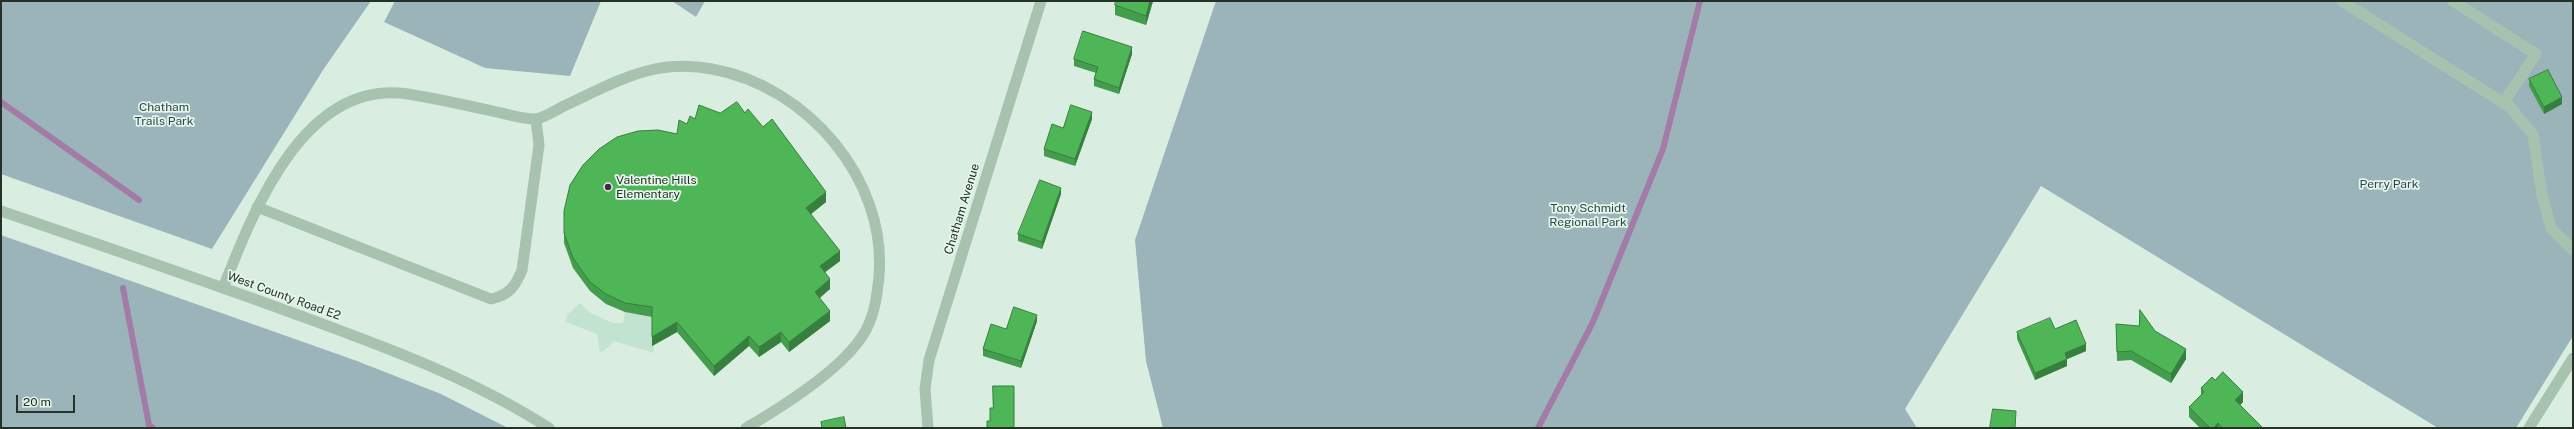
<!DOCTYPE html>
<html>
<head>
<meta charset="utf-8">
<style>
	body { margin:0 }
	#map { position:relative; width:2574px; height:429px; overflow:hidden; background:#d9ede1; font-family:"Public Sans",sans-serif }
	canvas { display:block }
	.frame { position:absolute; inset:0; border:2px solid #263128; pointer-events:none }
	.scale { position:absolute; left:16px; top:395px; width:59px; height:18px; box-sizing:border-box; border:2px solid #263128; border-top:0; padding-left:5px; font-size:12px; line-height:14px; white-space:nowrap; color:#263128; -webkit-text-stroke:3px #e5f6eb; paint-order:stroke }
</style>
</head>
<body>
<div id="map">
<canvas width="2574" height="429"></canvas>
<div class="frame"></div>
<div class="scale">20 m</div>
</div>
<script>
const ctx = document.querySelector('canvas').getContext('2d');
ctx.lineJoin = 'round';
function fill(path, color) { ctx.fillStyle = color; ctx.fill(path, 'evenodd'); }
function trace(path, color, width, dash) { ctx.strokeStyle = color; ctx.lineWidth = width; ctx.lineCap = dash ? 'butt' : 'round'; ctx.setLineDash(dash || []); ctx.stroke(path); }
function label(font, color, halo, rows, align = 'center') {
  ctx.font = font + ' "Public Sans",sans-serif'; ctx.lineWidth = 3.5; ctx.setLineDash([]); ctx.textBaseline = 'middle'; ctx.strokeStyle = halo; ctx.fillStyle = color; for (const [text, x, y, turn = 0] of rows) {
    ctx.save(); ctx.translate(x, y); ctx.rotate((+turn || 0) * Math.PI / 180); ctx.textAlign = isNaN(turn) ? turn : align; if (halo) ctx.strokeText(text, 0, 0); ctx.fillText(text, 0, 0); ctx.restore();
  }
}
fill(new Path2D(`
	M 1,1 L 371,1 L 323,70 L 212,249 L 1,174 Z
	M 395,1 L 601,1 L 570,76 L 485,68 L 384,22 Z
	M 672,1 L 705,1 L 696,17 Z
	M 1216,1 L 2573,1 L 2573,336 L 2516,428 L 2438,428 L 2041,186 L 1905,409 L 1917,428 L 1163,428 L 1146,361 L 1135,240 Z
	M 1,235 L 357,361 L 441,394 L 508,428 L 1,428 Z`), '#9bb4ba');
fill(new Path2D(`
	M 580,303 L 590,313 L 613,323 L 623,323 L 625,312 L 652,317 L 654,353 L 614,341 L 604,351 L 600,352 L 597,334 L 566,322 L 567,315 Z`), '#c2e3cf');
trace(new Path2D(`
	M 1,102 L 139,200
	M 123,288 L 149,425 L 153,428
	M 1538,428 L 1593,322 L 1663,149 L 1700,1`), '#a27ca6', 6);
trace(new Path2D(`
	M 2342,1 L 2510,107 L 2533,135 L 2542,195 L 2551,228 L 2573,250
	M 2453,1 L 2536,54 L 2504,102
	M 257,207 L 491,299 C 509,295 515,287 522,270 L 539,145 L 536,120
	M 223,288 C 253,212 304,78 408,94 C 439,99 470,106 501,113 C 511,115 524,119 534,119 C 543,119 556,110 564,106 C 616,82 653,58 712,69 C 807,86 887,179 879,276 C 877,295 875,313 866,330 C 846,367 782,407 746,428`), '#a7c3b0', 11);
trace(new Path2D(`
	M 928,428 L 925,389 L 929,360 L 1041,1`), '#a7c3b0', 11);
trace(new Path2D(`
	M 1,211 C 100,245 200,279 298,315 C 385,347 471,378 549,428
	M 2529,428 L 2573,358`), '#a7c3b0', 11);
fill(new Path2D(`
	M 1153,1 L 1146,25 L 1115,15 L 1115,5 Z
	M 1132,54 L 1119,94 L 1094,86 L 1094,79 L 1096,73 L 1074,66 L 1074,59 Z
	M 2529,79 L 2562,104 L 2544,114 L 2529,86 Z
	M 720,113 L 745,113 L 826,202 L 811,214 L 840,261 L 825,272 L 830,289 L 820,298 L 830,321 L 789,352 L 781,342 L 759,357 L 749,346 L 714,376 L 677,332 L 652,346 L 652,317 L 625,312 L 606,304 L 590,291 L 573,268 L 564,243 L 564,211 L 677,134 L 687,124 L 695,119 Z
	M 1092,119 L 1075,166 L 1044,156 L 1044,149 L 1063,128 Z
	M 1061,194 L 1042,249 L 1018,241 L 1018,234 Z
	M 1037,321 L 1021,368 L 983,356 L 983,349 L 1006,329 Z
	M 2116,324 L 2155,331 L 2186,359 L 2171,383 L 2131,360 L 2117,361 Z
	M 2055,329 L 2086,351 L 2067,359 L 2067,366 L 2035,380 L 2017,339 L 2017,332 Z
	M 2215,380 L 2243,402 L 2240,405 L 2263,428 L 2200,428 L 2189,417 L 2189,407 L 2201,395 L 2201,388 Z`), '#449d4c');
fill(new Path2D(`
	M 1150,1 L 1153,1 L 1146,25 L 1146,16 Z
	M 1132,47 L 1132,54 L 1119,94 L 1119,88 Z
	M 2562,97 L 2562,104 L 2544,114 L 2544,107 Z
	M 1092,112 L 1092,119 L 1075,166 L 1075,159 Z
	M 1061,188 L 1061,194 L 1042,249 L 1042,242 Z
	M 826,192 L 826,202 L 806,218 L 806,208 Z
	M 840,251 L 840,261 L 820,276 L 820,266 Z
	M 830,279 L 830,289 L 815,301 L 815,292 Z
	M 830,311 L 830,321 L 789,352 L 789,342 Z
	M 1037,315 L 1037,321 L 1021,368 L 1021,361 Z
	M 677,322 L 677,332 L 652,346 L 652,337 Z
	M 781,332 L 781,342 L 759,357 L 759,347 Z
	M 749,336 L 749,346 L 714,376 L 714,366 Z
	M 2086,344 L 2086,351 L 2065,360 L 2065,353 Z
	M 2186,349 L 2186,359 L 2171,383 L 2171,374 Z
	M 2067,359 L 2067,366 L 2035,380 L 2035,373 Z
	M 2243,392 L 2243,402 L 2235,410 L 2235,400 Z
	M 2218,423 L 2218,428 L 2214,428 Z`), '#377f3e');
const building = new Path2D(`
	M 1116,1 L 1150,1 L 1146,16 L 1115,5 Z
	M 1083,31 L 1132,47 L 1119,88 L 1094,79 L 1098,67 L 1074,59 Z
	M 2548,70 L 2562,97 L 2544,107 L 2529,79 Z
	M 737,102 L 745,113 L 748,109 L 763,127 L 772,119 L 826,192 L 806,208 L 840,251 L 820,266 L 830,279 L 815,292 L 830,311 L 789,342 L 781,332 L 759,347 L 749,336 L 714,366 L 677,322 L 652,337 L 652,307 L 625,303 L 606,294 L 590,282 L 573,258 L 564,233 L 564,211 L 570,185 L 583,165 L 599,149 L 617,137 L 638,131 L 658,130 L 677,134 L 679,120 L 687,124 L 690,116 L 695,119 L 699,105 L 720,113 Z
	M 1071,105 L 1092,112 L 1075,159 L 1044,149 L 1052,124 L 1063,128 Z
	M 1040,180 L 1061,188 L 1042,242 L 1018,234 Z
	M 1014,307 L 1037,315 L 1021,361 L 983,349 L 991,324 L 1006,329 Z
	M 2140,310 L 2155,331 L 2186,349 L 2171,374 L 2131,351 L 2117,352 L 2116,324 L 2139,326 Z
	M 2050,318 L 2055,329 L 2076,320 L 2086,344 L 2065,353 L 2067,359 L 2035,373 L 2017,332 Z
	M 2223,372 L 2243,392 L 2235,400 L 2263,428 L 2223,428 L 2218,423 L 2214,428 L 2210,428 L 2189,407 L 2204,392 L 2201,388 L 2212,377 L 2215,380 Z
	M 993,386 L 1014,386 L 1014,428 L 987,428 L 987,421 L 990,421 L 990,408 L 993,408 Z
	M 1993,409 L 2016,411 L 2015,428 L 1990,428 Z
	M 844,417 L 846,428 L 822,428 L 821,422 Z`);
fill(building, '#4fb658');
trace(building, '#377f3e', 1);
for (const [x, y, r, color] of [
	[608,187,4,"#49224d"]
]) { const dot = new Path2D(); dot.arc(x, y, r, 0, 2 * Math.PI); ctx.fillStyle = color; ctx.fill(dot); trace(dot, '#e5f6eb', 1.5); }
label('12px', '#2d464c', '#e5f6eb', [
	["Chatham",164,107],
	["Trails Park",164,121],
	["Perry Park",2389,184],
	["Tony Schmidt",1588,208],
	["Regional Park",1588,222]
]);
label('12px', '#263128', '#e5f6eb', [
	["Valentine Hills",616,180],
	["Elementary",616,194]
], 'left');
label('12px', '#263128', '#e5f6eb', [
	["Chatham Avenue",962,209,-73],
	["West County Road E2",284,296,20]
]);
</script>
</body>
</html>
